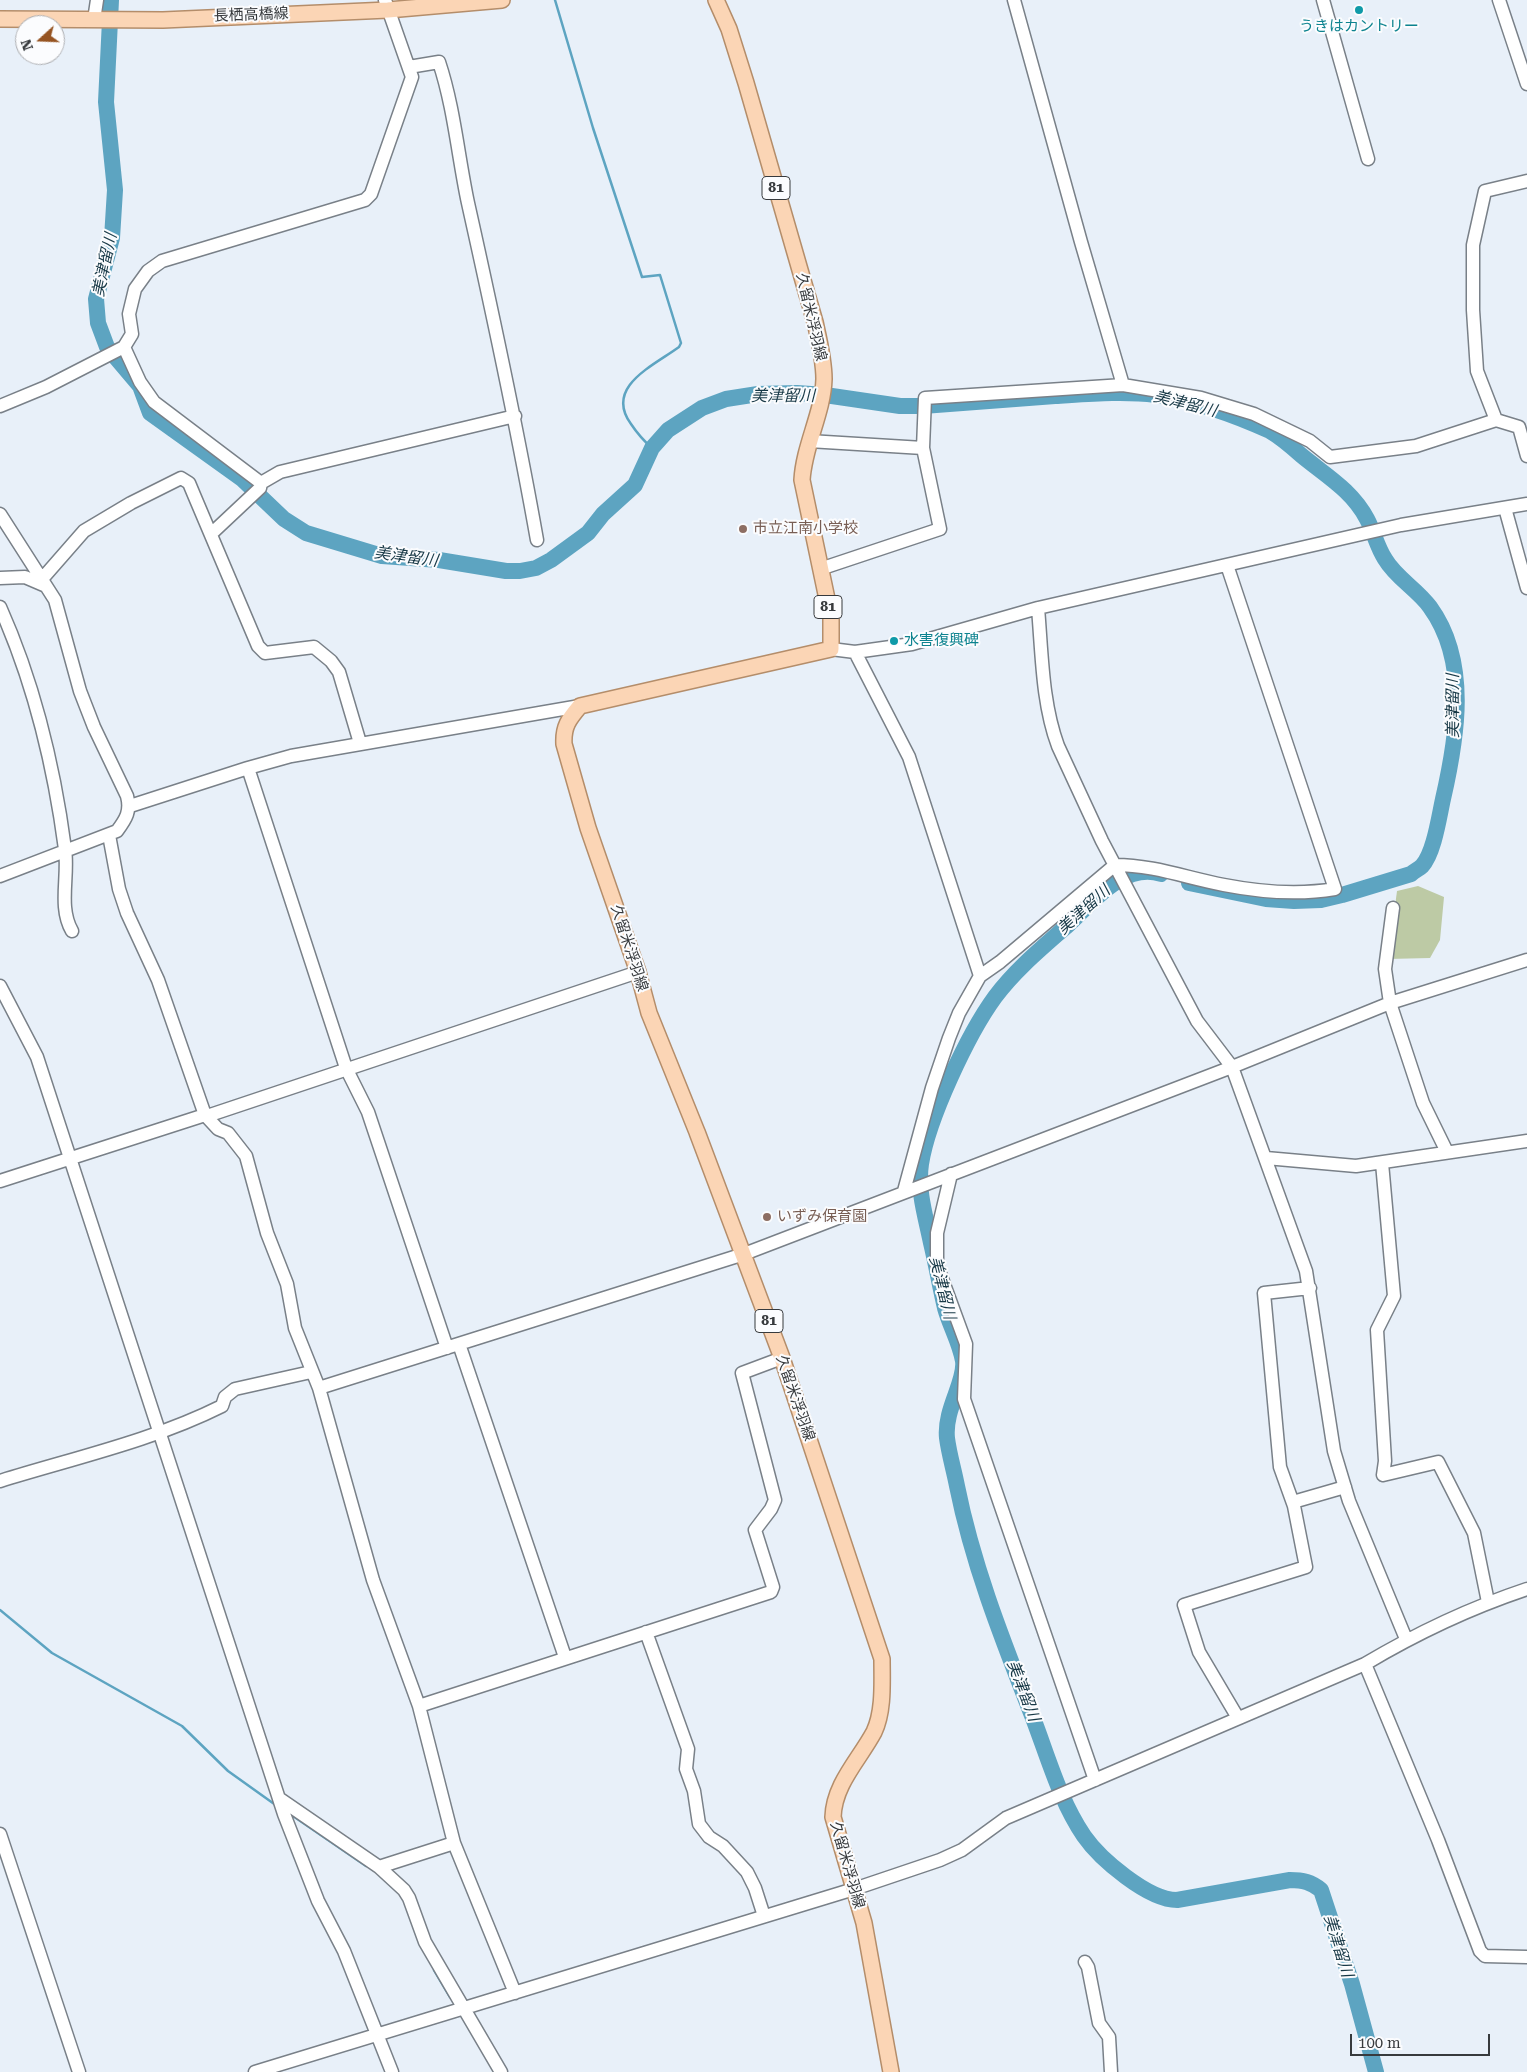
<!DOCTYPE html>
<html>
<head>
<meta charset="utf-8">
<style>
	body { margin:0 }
	#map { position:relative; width:1527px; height:2072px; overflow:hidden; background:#e8f0f9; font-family:"Roboto Serif",serif }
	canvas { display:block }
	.north { position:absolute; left:15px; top:15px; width:50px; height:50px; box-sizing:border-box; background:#fbfcfe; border:1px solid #adaeb1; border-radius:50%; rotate:250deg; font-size:14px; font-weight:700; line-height:20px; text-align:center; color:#373a3d }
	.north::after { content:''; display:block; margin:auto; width:18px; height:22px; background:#965422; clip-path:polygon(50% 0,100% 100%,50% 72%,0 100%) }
	.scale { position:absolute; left:1350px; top:2034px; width:140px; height:22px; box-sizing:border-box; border:2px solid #373a3d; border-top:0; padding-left:6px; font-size:15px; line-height:18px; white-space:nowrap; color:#373a3d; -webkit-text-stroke:4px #fbfcfe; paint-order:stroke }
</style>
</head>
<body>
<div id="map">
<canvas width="1527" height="2072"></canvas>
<div class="north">N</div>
<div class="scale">100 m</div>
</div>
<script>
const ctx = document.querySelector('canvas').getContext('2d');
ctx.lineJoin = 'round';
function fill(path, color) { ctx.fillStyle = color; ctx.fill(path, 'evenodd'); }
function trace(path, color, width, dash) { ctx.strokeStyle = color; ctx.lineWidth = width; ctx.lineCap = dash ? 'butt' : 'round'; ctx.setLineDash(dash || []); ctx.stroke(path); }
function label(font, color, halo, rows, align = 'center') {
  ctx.font = font + ' "Roboto Serif","Noto Sans JP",serif'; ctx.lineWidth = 4; ctx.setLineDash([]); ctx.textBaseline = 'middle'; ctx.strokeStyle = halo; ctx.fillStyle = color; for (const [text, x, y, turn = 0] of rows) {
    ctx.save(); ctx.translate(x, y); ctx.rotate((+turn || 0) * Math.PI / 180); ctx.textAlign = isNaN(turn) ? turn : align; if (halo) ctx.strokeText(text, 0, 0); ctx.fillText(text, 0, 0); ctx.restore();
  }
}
fill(new Path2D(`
	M 1418,886 L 1444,897 L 1440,940 L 1430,958 L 1388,959 L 1397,891 Z`), '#bdcaa5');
trace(new Path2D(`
	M 555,0 L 593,128 L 642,277 L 660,275 L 681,343 L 679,347 C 653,366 604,387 631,424 C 637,433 644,441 652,448
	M 0,1610 L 52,1653 L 182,1726 L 228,1771 L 277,1806
	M 290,1814 L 366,1866
	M 434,1970 L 450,1997`), '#5da4c1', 2.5);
trace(new Path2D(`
	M 111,0 L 106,102 L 115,190 L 112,238 L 96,299 L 98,323 L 107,347 L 140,386 L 150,413 L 242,479 L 284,519 L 306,533 L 382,556 L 439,560 L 506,571 L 520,571 L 536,568 L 551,560 L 588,533 L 603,514 L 635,485 L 652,448 L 668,430 L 702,408 L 726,399 L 758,394 L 797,393 L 825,395 L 900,406 L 923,406 C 967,403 1011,399 1055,396 C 1089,394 1123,391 1156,395 C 1195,401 1235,415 1270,431 C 1282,438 1291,446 1301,455 C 1325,475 1352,490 1367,519 C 1374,532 1377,547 1385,559 C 1396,578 1417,589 1430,607 C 1470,662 1457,738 1443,799 C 1439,817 1434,853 1422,866 C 1419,869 1414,871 1411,874 L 1342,895 L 1321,900 L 1294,901 L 1266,899 L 1189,883
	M 1161,874 C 1124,862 1093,902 1069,924 C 1043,947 1016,969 995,997 C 968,1034 928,1119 921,1164 C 917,1190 926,1218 931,1243 C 936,1264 940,1287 945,1308 C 950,1326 960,1343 963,1361 C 966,1381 944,1409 947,1438 C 949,1454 954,1470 957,1486 C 973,1566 1003,1641 1033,1718 C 1048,1757 1060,1801 1084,1836 C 1100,1859 1148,1900 1177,1900 L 1290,1880 C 1303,1880 1311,1882 1321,1890 L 1352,1984 L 1376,2072`), '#5da4c1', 16);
const minor = new Path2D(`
	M 1014,0 L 1081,242 L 1123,385
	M 1323,0 L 1368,159
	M 1499,0 L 1527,84
	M 94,20 L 97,0
	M 409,67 L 439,62 C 454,107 458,156 468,203 C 493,315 517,427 537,540
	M 124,347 L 140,382 L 154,402 L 261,483
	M 0,406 L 46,387 L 124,347 L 132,334 L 129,314 L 135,289 L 148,271 L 162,261 L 365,200 L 371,194 L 412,77 L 385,0
	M 1496,420 L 1477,371 L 1473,310 L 1473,245 L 1485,191 L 1527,181
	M 809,441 L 923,448
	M 261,483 L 280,472 L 515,416
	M 1505,508 L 1527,588
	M 0,514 L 55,600 L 80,691 L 94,727 L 127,796 C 131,811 126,819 117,831 L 0,876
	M 211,534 L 260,488 L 261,483
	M 820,569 L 940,529 L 923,448 L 925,398 L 1123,385 L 1201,398 L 1254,414 L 1310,441 L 1330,457 L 1416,446 L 1496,420 L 1519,427 L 1527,456
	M 0,578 L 25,577 L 46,586
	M 42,579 L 84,531 L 131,503 L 181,478 L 189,483 L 194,495 L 258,646 L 265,653 L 314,647 L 331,661 L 339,672 L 360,743
	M 0,607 C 34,683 54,766 65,849 C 69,876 58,907 72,931
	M 1038,608 C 1042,654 1042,703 1058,746 L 1102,841 L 1197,1021 L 1232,1067 L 1306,1271 L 1334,1451 L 1349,1501 L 1406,1639
	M 831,649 L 855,652 L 912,644 L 1038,608 L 1401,525 L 1527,504
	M 855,652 L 909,757 L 980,976
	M 248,768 L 346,1068 L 368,1112 L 447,1348
	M 130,806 L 248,768 L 291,756 L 580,706
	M 109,835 L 119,889 L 127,913 L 158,980 L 205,1115 L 218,1129 L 228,1133 L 246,1156 L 267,1233 L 287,1284 L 295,1328 L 319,1388 L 373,1580 L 419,1706 L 454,1843 L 515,1993
	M 1393,908 L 1385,969 L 1390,1003 L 1423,1103 L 1447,1152
	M 0,986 L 37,1057 L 284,1814 L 318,1901 L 344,1951 L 392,2072
	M 207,1116 L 638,972
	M 1266,1158 L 1356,1166 L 1527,1141
	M 1382,1163 L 1394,1296 L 1377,1330 L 1385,1461 L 1383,1475 L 1438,1462 L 1474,1533 L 1488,1602
	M 951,1174 L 937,1233 L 937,1265 L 966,1344 L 964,1399 L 1095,1780
	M 0,1181 L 205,1115
	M 904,1191 L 932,1088 L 949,1038 L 959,1013 L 980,976 L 1000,962 L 1115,865 C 1153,865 1187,878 1224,885 C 1260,892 1299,895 1335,889 L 1227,565
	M 459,1344 L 565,1657
	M 319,1388 L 744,1254 L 1232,1067 L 1390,1003 L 1527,960
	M 0,1481 C 74,1458 152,1441 222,1406 L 225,1397 L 235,1389 L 311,1372
	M 1293,1502 L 1345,1487
	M 646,1632 L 688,1749 L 686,1769 L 694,1791 L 699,1824 L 709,1837 L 723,1846 L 747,1872 L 755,1888 L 764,1916
	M 1365,1664 L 1438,1840 L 1480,1951 L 1485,1956 L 1527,1957
	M 419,1706 L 771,1592 L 773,1587 L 755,1530 L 771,1509 L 775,1500 L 742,1373 L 782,1358
	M 1238,1718 L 1199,1652 L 1184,1605 L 1306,1567 L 1294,1506 L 1280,1467 L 1264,1293 L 1310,1288
	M 280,1799 L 379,1867 L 454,1843
	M 0,1834 L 79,2072
	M 379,1867 L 404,1890 L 409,1898 L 425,1942 L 501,2072
	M 1085,1962 L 1088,1967 L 1099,2023 L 1109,2037 L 1111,2072
	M 255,2072 L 854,1889 L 940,1860 L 962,1850 L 1006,1818 L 1365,1664 C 1417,1633 1470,1608 1527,1589`);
const major = new Path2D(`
	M 716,0 L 729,29 L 746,83 L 815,322 C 819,340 824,360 824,379 C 823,413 804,445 802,480 L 831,618 L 831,649 L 580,706 C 569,719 563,726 564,744 L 588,828 L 638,972 L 649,1013 L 697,1132 L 782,1358 L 882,1659 C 882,1682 884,1711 874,1732 C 859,1760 834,1784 833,1817 L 864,1923 L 891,2072
	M 0,19 L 163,20 L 388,10 L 502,0`);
trace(minor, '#798088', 15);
trace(major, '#b48d6a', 18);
trace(minor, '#fff', 12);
trace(major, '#fbd5b5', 15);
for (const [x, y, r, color] of [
	[1359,10,5,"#0f9aa8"],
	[743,529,5,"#8d6e63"],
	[894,641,5,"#0f9aa8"],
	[767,1217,5,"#8d6e63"]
]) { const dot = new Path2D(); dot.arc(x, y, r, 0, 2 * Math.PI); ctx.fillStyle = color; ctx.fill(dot); trace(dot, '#fbfcfe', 2); }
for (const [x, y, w] of [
	[776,188,28],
	[828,607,28],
	[769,1321,28]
]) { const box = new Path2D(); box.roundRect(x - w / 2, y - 11.5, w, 23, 4); ctx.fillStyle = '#fbfcfe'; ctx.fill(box); trace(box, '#373a3d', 1); }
label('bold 14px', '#373a3d', null, [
	["81",776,188],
	["81",828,607],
	["81",769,1321]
]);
label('15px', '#373a3d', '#fbfcfe', [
	["長栖高橋線",251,15,-2],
	["久留米浮羽線",811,317,77],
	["久留米浮羽線",629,948,72],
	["久留米浮羽線",795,1398,71],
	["久留米浮羽線",847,1865,74]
]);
label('15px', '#0d838f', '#fbfcfe', [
	["うきはカントリー",1359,27],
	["水害復興碑",904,641,"left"]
]);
label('15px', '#785e54', '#fbfcfe', [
	["市立江南小学校",753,529],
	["いずみ保育園",777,1217]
], 'left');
label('italic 16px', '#173846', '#fbfcfe', [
	["美津留川",105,265,-78],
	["美津留川",783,396],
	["美津留川",1185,404,14],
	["美津留川",406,557,8],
	["美津留川",1453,706,-90],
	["美津留川",1084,910,-42],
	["美津留川",942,1288,76],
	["美津留川",1023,1691,69],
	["美津留川",1338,1946,73]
]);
</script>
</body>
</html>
